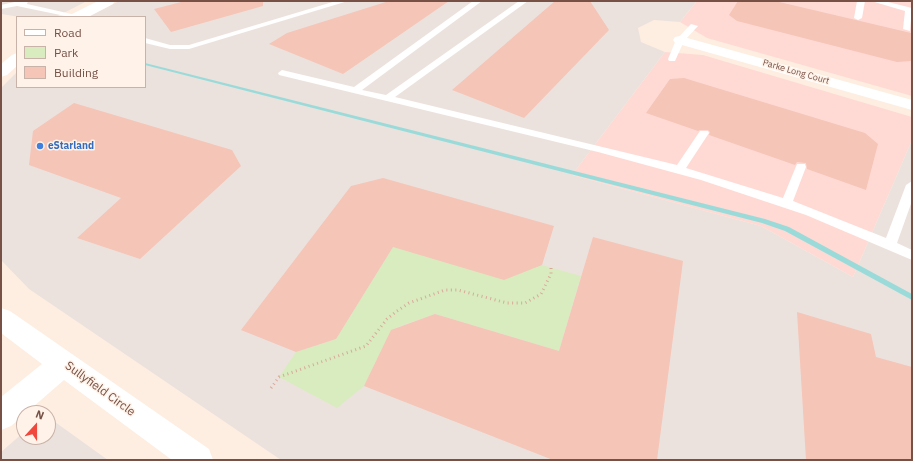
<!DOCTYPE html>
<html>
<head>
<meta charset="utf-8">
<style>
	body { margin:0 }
	#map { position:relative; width:913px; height:461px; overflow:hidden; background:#feeee1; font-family:"IBM Plex Sans",sans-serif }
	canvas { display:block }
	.frame { position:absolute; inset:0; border:2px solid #775046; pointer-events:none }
	.legend { position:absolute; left:16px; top:16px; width:130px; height:72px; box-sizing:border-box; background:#fff3e9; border:1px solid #c9b2a8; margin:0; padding:5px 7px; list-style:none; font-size:12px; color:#775046 }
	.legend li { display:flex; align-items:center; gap:8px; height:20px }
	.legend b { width:20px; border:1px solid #c9b2a8 }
	.north { position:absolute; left:16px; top:405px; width:40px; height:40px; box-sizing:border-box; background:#fff3e9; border:1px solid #c9b2a8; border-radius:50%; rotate:21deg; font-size:11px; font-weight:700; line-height:16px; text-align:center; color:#775046 }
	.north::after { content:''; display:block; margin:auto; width:14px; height:18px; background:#f1483d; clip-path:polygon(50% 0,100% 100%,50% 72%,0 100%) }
</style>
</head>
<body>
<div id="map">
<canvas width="913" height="461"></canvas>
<div class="frame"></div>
<ul class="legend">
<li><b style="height:5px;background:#fff"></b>Road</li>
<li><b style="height:11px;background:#d9ecbf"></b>Park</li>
<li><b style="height:11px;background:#f5c5b7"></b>Building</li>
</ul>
<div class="north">N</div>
</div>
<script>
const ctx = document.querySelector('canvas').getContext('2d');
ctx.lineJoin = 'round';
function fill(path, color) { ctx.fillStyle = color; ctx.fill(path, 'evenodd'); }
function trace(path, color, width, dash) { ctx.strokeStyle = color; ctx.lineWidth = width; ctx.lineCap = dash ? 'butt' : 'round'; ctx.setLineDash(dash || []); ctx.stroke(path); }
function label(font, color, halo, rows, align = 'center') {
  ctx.font = font + ' "IBM Plex Sans",sans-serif'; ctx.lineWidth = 3; ctx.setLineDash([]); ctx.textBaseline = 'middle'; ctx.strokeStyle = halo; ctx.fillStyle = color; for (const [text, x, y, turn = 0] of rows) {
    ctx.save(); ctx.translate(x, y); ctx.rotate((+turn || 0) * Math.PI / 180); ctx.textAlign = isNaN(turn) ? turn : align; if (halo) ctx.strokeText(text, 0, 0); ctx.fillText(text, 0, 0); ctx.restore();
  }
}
fill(new Path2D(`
	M 697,1 L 912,1 L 912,96 L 707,38 L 680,22 Z
	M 665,52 L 703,55 L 912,117 L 912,140 L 853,277 L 761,226 L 572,175 Z`), '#ffdad4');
fill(new Path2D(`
	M 1,1 L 87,1 L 56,17 L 20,17 L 1,14 Z
	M 119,1 L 697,1 L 680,22 L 654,20 L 638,28 L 641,42 L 665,52 L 572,175 L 761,226 L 853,277 L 912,140 L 912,460 L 281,460 L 29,289 L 1,260 L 1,88 L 17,72 L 17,87 L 145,87 L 145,17 L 88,17 Z
	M 48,417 L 108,460 L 1,460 L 1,452 L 24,432 L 24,437 L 48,437 Z`), '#ece2dd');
fill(new Path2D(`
	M 393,247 L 542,265 L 581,276 L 559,351 L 435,314 L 395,328 L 364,386 L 337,408 L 279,377 L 296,352 L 336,339 Z`), '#d9ecbf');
fill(new Path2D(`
	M 145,63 L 765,219 L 789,227 L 912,294 L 912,300 L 785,231 L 762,223 L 145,65 Z`), '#9adbda');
fill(new Path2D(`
	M 185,1 L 263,1 L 263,6 L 171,32 L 154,9 Z
	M 389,1 L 449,1 L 343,74 L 269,44 L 287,33 Z
	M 555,1 L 590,1 L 609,30 L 524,118 L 452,90 Z
	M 738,1 L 775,1 L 911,33 L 911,61 L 897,62 L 737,21 L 729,15 Z
	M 684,78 L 865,133 L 878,144 L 866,190 L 807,169 L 806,163 L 797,162 L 795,165 L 709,135 L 710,132 L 708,130 L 700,130 L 698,131 L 646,113 L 670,79 Z
	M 74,103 L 232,150 L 241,166 L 140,259 L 77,238 L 121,198 L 29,165 L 33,131 Z
	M 383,178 L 554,226 L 542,265 L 504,280 L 393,247 L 336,339 L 296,352 L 241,330 L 351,186 Z
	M 593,237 L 683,261 L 657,460 L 553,460 L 364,386 L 391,330 L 435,314 L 559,351 Z
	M 797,312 L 871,334 L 876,357 L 912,367 L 912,460 L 806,460 Z`), '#f5c5b7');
trace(new Path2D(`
	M 271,388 L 279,377 L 366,346 L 387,319 L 397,311 L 409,303 L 445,290 L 458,290 L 507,303 L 525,303 L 541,294 L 551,274 L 551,267`), '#daa89a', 3, [1, 3.5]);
fill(new Path2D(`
	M 19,1 L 28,1 L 27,4 L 85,17 L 70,17 L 17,6 L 1,9 L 1,5 Z
	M 336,1 L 348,1 L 189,49 L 170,49 L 145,43 L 145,38 L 170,45 L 189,45 Z
	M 473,1 L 482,1 L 362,90 L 386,95 L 519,1 L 528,1 L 395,97 L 677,165 L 700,131 L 708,131 L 709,133 L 686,168 L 783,198 L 797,164 L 805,164 L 806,167 L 793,201 L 886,238 L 906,185 L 912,181 L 912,201 L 897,243 L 912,250 L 912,260 L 806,215 L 701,180 L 598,152 L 279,75 L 278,73 L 282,70 L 354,87 Z
	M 857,1 L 865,1 L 862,18 L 858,20 L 854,18 Z
	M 871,1 L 884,1 L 912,8 L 910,31 L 903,29 L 905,11 Z
	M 691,24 L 698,26 L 684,41 L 675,61 L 669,61 L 668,59 L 676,40 Z`), '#fff');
fill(new Path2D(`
	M 680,36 L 912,100 L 912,110 L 675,43 L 673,40 L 675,37 Z`), '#fff');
fill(new Path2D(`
	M 98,1 L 115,1 L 113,4 L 88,17 L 70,17 L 72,14 Z
	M 17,53 L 17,66 L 7,75 L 1,77 L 1,64 L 12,55 Z
	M 1,308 L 10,311 L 209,449 L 213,460 L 172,460 L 64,380 L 26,413 L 24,413 L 24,415 L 11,426 L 1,430 L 1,397 L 42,364 L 1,333 Z`), '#fff');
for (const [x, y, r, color] of [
	[40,146,4,"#3f7fe0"]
]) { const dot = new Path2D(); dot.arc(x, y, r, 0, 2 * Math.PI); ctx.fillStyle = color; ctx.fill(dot); trace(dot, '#fff3e9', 1.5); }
label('9px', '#775046', '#fff3e9', [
	["Parke Long Court",796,72,16]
]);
label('bold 10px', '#366cbe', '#fff3e9', [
	["eStarland",48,146]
], 'left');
label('12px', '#775046', '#fff3e9', [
	["Sullyfield Circle",100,389,36]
]);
</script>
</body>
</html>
